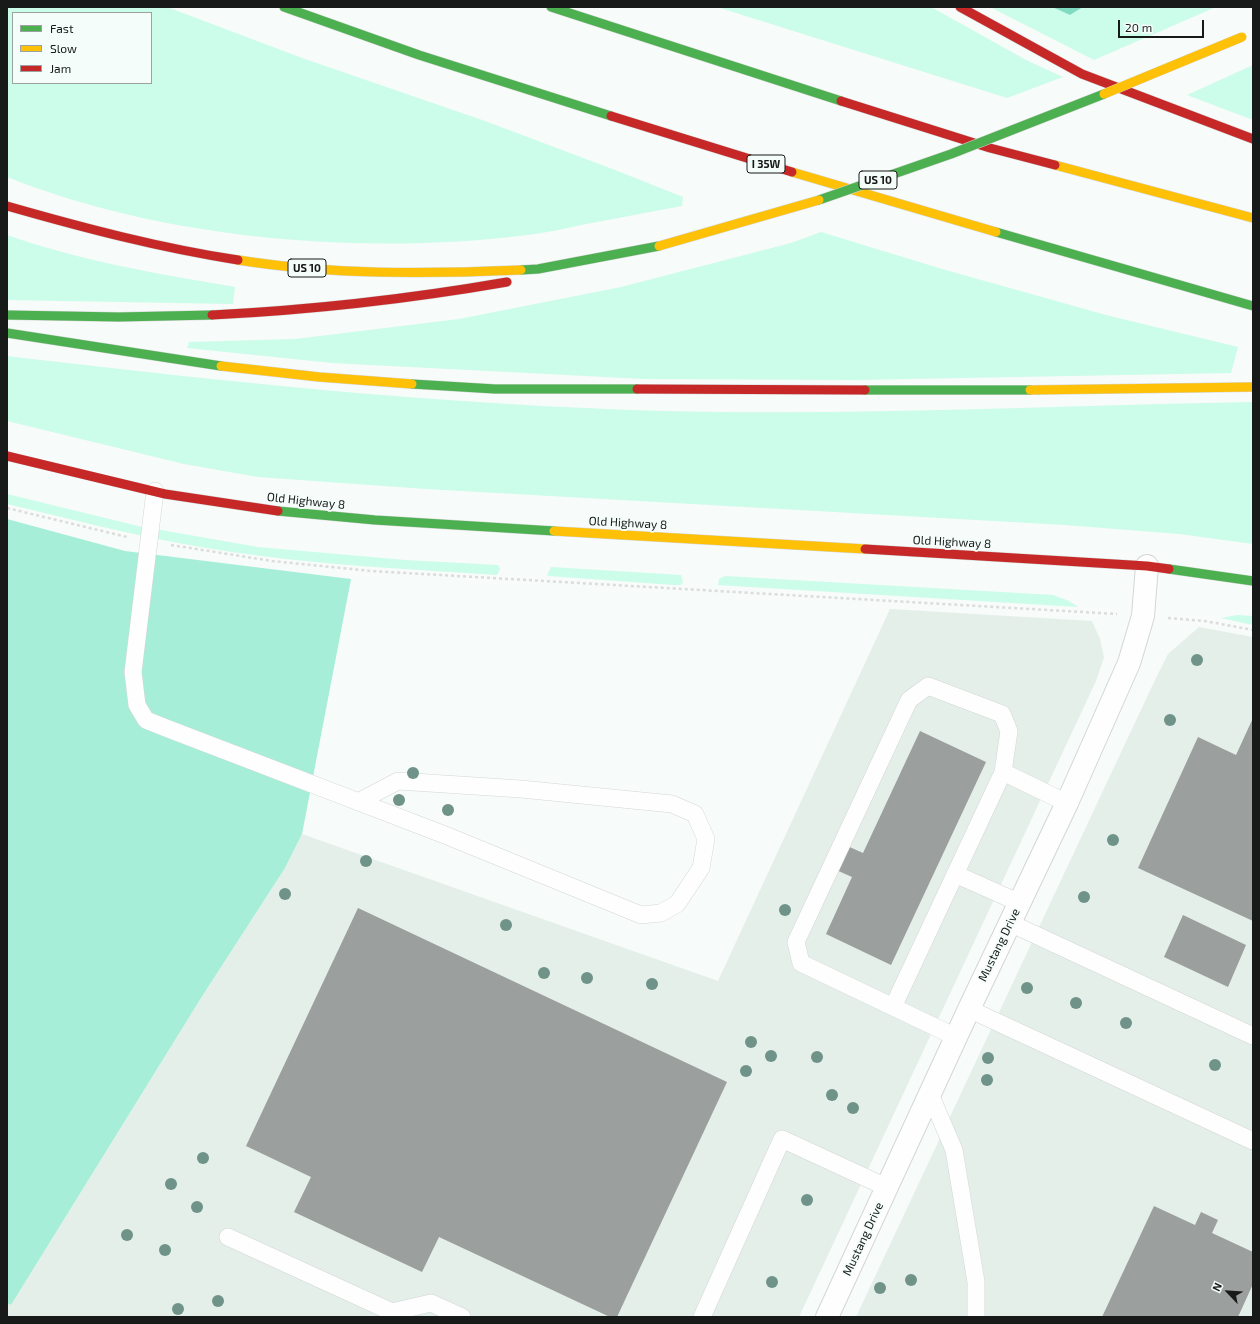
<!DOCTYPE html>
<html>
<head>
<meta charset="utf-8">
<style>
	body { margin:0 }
	#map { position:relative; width:1260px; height:1324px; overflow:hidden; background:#f7fbf9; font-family:"Exo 2",sans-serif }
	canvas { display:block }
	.frame { position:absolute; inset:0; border:8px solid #171a19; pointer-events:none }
	.legend { position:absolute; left:12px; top:12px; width:140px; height:72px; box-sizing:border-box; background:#f5fdfa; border:1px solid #9ca2a0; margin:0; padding:5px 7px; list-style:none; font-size:12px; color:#171a19 }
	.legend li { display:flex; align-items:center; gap:8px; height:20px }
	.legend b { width:20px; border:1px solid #9ca2a0 }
	.north { position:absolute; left:1208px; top:1272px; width:40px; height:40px; -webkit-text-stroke:3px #f5fdfa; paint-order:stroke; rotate:295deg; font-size:11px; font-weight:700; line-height:16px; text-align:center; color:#171a19 }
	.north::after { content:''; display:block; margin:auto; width:14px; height:18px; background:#171a19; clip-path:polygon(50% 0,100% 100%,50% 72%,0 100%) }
	.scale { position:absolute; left:1118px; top:20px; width:86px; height:18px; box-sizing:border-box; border:2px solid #171a19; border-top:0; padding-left:5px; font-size:12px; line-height:14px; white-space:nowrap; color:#171a19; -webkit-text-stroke:3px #f5fdfa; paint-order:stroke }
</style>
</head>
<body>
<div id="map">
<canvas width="1260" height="1324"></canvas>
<div class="frame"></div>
<ul class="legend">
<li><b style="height:5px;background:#4caf50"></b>Fast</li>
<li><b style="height:5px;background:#ffc107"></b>Slow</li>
<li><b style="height:5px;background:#c62828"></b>Jam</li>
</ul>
<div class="north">N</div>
<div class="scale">20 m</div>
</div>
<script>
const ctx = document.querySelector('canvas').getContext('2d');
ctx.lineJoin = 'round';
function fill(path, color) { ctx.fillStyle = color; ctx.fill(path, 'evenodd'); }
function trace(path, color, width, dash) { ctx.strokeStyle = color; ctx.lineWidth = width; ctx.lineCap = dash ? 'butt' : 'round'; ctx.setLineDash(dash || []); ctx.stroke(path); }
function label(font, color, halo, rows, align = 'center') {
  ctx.font = font + ' "Exo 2",sans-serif'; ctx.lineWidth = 4; ctx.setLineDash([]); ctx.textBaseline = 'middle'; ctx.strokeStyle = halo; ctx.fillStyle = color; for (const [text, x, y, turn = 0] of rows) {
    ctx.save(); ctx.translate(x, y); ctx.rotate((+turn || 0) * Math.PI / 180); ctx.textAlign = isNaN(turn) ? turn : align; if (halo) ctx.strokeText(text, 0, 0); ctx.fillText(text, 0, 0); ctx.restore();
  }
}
fill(new Path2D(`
	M 890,609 L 1092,621 L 1100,639 L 1104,657 L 1096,681 L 799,1317 L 7,1317 L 7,1303 L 11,1305 L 201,998 L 285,868 L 302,834 L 718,981 Z
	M 1199,627 L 1253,637 L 1253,1317 L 856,1317 L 1155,680 L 1168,654 Z`), '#e4efea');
fill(new Path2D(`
	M 7,7 L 167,7 L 302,58 L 485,121 L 615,170 L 683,197 L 682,206 C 648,212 615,219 581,225 C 563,229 545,233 527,235 C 361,256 162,239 7,177 ZM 13,13 L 151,13 L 151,83 L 13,83 Z
	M 717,7 L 931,7 L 1026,60 L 1063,77 L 1007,98 Z
	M 990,7 L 1052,7 L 1070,15 L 1083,7 L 1216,7 L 1094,60 Z
	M 1253,65 L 1253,120 L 1187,95 Z
	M 821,232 L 942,269 L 1106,315 L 1238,347 L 1231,373 L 856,380 L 644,379 L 332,363 L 187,348 L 189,342 L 295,339 L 459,319 L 621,287 L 791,243 Z
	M 7,235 C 81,261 158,274 235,287 L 233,304 L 7,300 Z
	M 7,356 C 244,384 481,409 720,412 C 897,414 1075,405 1253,402 L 1253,544 L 1179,534 L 1065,525 L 426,489 L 258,477 L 184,464 L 7,421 Z
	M 7,494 L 138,526 L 258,547 L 405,560 L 498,565 L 500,569 L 497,575 C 408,569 320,565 232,552 C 156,541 82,522 7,504 Z
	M 551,567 L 681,575 L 683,582 L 681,585 L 674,585 L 549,576 L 547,575 Z
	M 725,576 L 1053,595 L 1069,601 L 1078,607 L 718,585 L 719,579 Z
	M 1237,615 L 1253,616 L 1253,625 L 1221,618 Z`), '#ccfcea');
fill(new Path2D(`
	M 7,519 L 125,551 L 351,579 L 302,834 L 285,868 L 201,998 L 11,1305 L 7,1303 Z`), '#a6eed7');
fill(new Path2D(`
	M 1052,7 L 1083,7 L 1070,15 Z`), '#80dcc0');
fill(new Path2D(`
	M 1253,718 L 1253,921 L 1138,868 L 1198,737 L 1236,755 Z
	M 920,731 L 986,762 L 891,965 L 826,934 L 852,877 L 834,869 L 845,845 L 863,853 Z
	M 358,908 L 727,1082 L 617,1317 L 610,1317 L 439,1237 L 422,1272 L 294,1212 L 311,1177 L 246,1146 Z
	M 1183,915 L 1246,945 L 1228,987 L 1164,957 Z
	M 1154,1206 L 1195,1225 L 1201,1212 L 1218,1220 L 1212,1233 L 1253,1252 L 1253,1284 L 1238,1317 L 1102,1317 Z`), '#9b9f9d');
const lane = new Path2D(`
	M 155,491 L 133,672 L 137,705 L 146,720 L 166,728 L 445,835 L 641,915 L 661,913 L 677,904 L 701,868 L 706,839 L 695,814 L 672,804 L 521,789 L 398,781 L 358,802
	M 1003,772 L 1067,803
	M 955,874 L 1020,903
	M 1010,923 L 1253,1036
	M 893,1007 L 1003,772 L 1009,731 L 1002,714 L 928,686 L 909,700 L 796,942 L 801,963 L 956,1037
	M 969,1009 L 1253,1141
	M 930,1094 L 954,1150 L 976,1282 L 976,1317
	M 228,1237 L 392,1312 L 431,1303 L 462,1317
	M 702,1317 L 782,1139 L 886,1187`);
const street = new Path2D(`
	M 827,1317 L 969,1009 L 1067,803 L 1129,663 L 1143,616 L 1147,566`);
const fast = new Path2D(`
	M 284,7 L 419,55 L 611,116
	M 551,7 L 841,101
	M 996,232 L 1253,306
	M 521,270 L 538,269 L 659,246
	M 7,315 L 119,317 L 212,315
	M 7,333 L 221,366
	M 412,384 L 495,389 L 637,389
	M 865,390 L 1030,390
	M 278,511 L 375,520 L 554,531
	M 1169,569 L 1253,581`);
const slow = new Path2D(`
	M 1055,165 L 1253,218
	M 792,172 L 996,232
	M 238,260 C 332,275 426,274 521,270
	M 221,366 L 319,377 L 412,384
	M 1030,390 L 1253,387
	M 554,531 L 865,549`);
const jam = new Path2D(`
	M 960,7 L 1082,74 L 1253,139
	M 841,101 L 990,148 L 1055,165
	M 611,116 L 792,172
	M 7,206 C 84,228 160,248 238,260
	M 212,315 C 312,310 409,299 507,282
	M 637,389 L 865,390
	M 7,456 L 165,494 L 278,511
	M 865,549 L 1147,566 L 1169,569`);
trace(lane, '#d3d6d5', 18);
trace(street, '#d3d6d5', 24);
trace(fast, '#d3d6d5', 10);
trace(slow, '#d3d6d5', 10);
trace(jam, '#d3d6d5', 10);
trace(new Path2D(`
	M 7,508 L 127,537
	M 171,545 L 272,561 L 371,571 L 1117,614
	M 1168,618 L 1205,621 L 1253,630`), '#dbdcdb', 2.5, [3, 3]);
trace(lane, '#fefefe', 17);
trace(street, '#fefefe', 22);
trace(fast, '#4caf50', 9);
trace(slow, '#ffc107', 9);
trace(jam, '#c62828', 9);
const fastBridge = new Path2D(`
	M 819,200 L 951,154 L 1104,94`);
const slowBridge = new Path2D(`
	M 1104,94 L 1242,37
	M 659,246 L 819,200`);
trace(fastBridge, '#d3d6d5', 10, []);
trace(slowBridge, '#d3d6d5', 10, []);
trace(fastBridge, '#4caf50', 9);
trace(slowBridge, '#ffc107', 9);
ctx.fillStyle = '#709389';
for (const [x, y] of [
	[1197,660],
	[1170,720],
	[413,773],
	[399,800],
	[448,810],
	[1113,840],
	[366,861],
	[285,894],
	[1084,897],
	[785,910],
	[506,925],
	[544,973],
	[587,978],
	[652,984],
	[1027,988],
	[1076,1003],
	[1126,1023],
	[751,1042],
	[771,1056],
	[817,1057],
	[988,1058],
	[1215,1065],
	[746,1071],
	[987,1080],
	[832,1095],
	[853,1108],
	[203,1158],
	[171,1184],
	[807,1200],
	[197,1207],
	[127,1235],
	[165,1250],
	[911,1280],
	[772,1282],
	[880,1288],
	[218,1301],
	[178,1309]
]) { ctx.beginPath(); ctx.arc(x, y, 6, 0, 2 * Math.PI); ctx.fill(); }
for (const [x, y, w] of [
	[766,164,38],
	[878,180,38],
	[307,268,38]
]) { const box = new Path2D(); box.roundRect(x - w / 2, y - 9, w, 18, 3); ctx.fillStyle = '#f5fdfa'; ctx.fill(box); trace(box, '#171a19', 1); }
label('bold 11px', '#171a19', null, [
	["I 35W",766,164],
	["US 10",878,180],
	["US 10",307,268]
]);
label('12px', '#171a19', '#f5fdfa', [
	["Old Highway 8",306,501,6],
	["Old Highway 8",628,523,3],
	["Old Highway 8",952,542,3],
	["Mustang Drive",999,945,-64],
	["Mustang Drive",863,1239,-65]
]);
</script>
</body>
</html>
